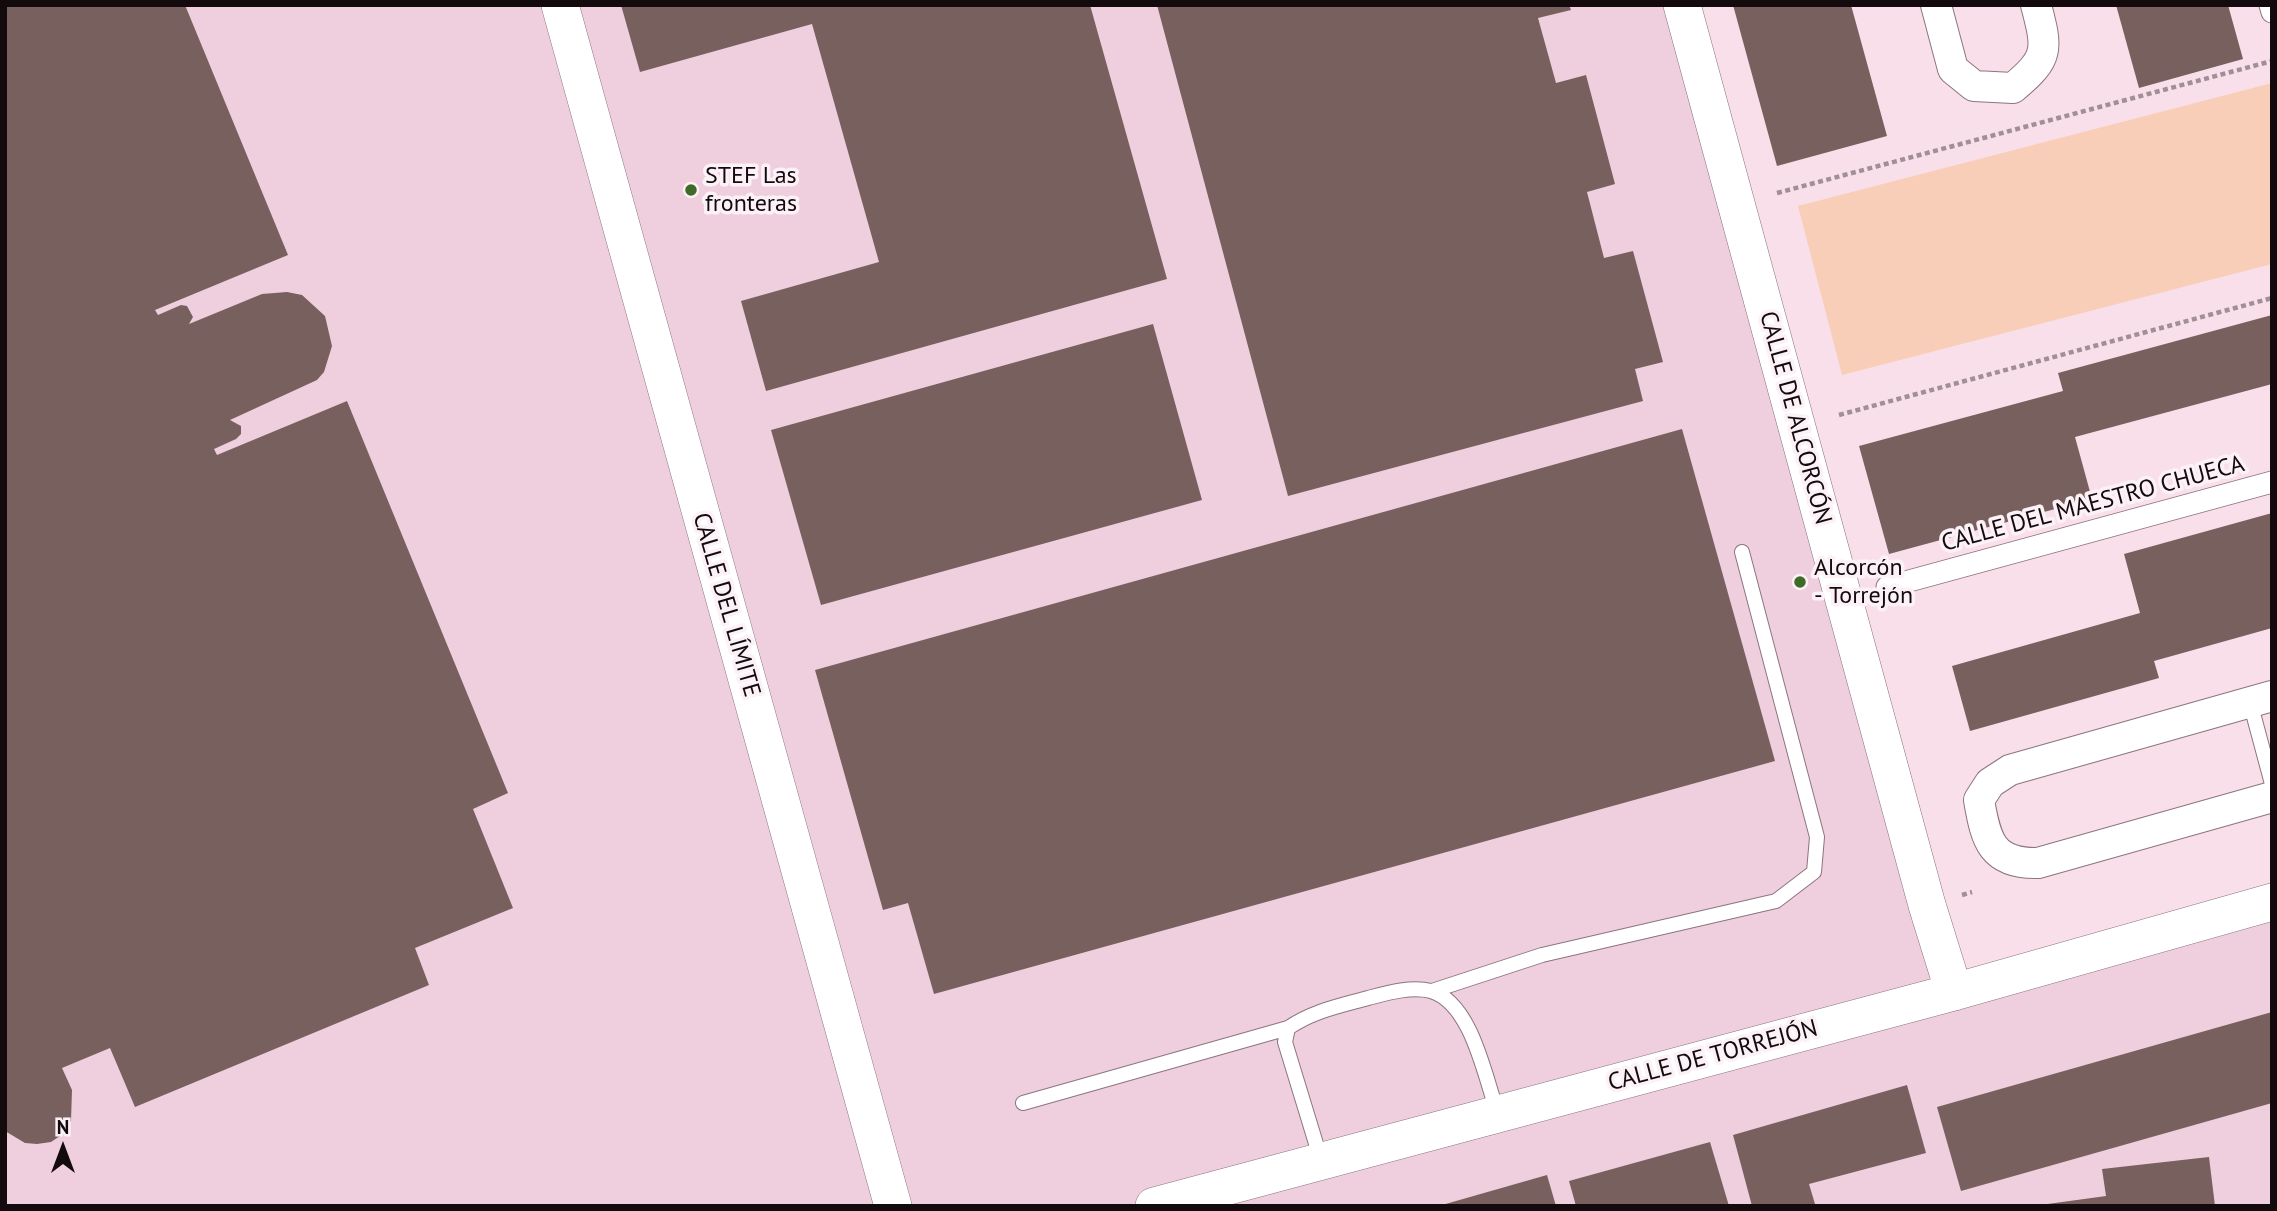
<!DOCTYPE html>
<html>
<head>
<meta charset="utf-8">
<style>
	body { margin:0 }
	#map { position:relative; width:2277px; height:1211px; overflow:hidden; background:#f9dfea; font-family:"PT Sans",sans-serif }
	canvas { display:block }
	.frame { position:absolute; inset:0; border:7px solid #120a0d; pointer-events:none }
	.north { position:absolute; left:28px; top:1113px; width:70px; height:70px; -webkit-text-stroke:5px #fcf1f6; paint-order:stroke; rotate:0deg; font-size:19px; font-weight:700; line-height:28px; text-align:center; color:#120a0d }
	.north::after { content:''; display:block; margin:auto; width:24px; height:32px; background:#120a0d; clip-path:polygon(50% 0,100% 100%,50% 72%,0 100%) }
</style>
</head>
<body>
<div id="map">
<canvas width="2277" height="1211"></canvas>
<div class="frame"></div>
<div class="north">N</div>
</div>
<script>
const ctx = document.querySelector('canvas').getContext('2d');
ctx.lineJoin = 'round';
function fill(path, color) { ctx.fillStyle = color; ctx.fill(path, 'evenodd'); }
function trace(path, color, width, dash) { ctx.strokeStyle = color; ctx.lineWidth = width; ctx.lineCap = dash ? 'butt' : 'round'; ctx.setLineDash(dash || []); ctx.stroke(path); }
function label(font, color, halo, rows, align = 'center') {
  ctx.font = font + ' "PT Sans",sans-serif'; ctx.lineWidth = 7; ctx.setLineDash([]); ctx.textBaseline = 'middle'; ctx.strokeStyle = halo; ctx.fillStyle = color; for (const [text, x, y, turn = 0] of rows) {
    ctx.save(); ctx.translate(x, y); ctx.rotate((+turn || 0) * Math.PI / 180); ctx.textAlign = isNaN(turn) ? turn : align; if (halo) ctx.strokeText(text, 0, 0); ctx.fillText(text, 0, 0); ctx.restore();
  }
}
fill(new Path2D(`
	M 5,5 L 1682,5 L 1954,992 L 2272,902 L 2272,1206 L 5,1206 Z`), '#efcfdd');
fill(new Path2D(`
	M 2272,83 L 2272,264 L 1842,375 L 1798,206 Z`), '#f8ceb9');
fill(new Path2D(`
	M 5,5 L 185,5 L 288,255 L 155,310 L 158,315 L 181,305 L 187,306 L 193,317 L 189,324 L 262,294 L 287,292 L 302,295 L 325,316 L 332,346 L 324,372 L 317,380 L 230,420 L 241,426 L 241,434 L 236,439 L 214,449 L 217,455 L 347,401 L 508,793 L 473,809 L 513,908 L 415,948 L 429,985 L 135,1107 L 110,1048 L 62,1068 L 72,1090 L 71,1121 L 63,1134 L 51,1142 L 37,1144 L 25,1143 L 5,1131 Z
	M 621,5 L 1090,5 L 1167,279 L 766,391 L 741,301 L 879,262 L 812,24 L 640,72 Z
	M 1157,5 L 1569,5 L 1571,10 L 1538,18 L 1556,83 L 1586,75 L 1615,184 L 1587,192 L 1604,258 L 1633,251 L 1663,362 L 1635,369 L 1643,401 L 1288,496 Z
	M 1733,5 L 1851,5 L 1887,136 L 1777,166 Z
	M 2116,5 L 2228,5 L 2243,59 L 2139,88 Z
	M 2272,315 L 2272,384 L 2075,437 L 2092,499 L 1889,554 L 1859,446 L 2063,391 L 2058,373 Z
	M 1153,324 L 1202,500 L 821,605 L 771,430 Z
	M 1682,429 L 1775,761 L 934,994 L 908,903 L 883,910 L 815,670 Z
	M 2272,513 L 2272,628 L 2154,661 L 2159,678 L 1970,731 L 1952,666 L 2140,613 L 2124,554 Z
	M 2272,1012 L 2272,1103 L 1961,1191 L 1937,1107 Z
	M 1907,1085 L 1926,1153 L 1809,1184 L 1815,1204 L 1752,1206 L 1733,1135 Z
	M 1710,1142 L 1729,1206 L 1576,1206 L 1569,1181 Z
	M 2209,1157 L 2215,1206 L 2033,1206 L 2106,1196 L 2102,1169 Z
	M 1547,1175 L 1556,1206 L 1442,1206 L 1442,1205 Z`), '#78605f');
const service = new Path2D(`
	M 2250,702 L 2272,784
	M 1432,991 L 1542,955 L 1776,901 L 1814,872 L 1817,837 L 1742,552
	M 1023,1103 L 1288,1028
	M 1321,1160 L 1285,1042 L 1288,1028 C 1313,1011 1339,1006 1368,998 C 1387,993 1411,986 1431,991 C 1472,1003 1485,1078 1498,1114`);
const pedestrian = new Path2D(`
	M 2270,5 L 2272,12
	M 1887,587 L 2272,482`);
const minor = new Path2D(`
	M 1936,5 L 1953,69 L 1974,86 L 2013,88 C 2049,58 2048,50 2036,5
	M 2272,696 L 2010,770 L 1990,783 L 1979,800 C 1986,841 1992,864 2038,863 L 2272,797`);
const tertiary = new Path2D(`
	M 560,5 L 893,1206
	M 1682,5 L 1927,905 L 1954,992
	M 1154,1206 L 1954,992 L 2272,902`);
trace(service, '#8c757f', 16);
trace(pedestrian, '#8c757f', 23);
trace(minor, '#8c757f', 32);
trace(tertiary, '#8c757f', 38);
trace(new Path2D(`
	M 1777,193 L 2272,61
	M 1839,415 L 2272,298
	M 1962,895 L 1972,892`), '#a28e96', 4.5, [5, 3.5]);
trace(service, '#fff', 14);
trace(pedestrian, '#fff', 21);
trace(minor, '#fff', 30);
trace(tertiary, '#fff', 37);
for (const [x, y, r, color] of [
	[691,190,7,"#3f6a27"],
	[1800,582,7,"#3f6a27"]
]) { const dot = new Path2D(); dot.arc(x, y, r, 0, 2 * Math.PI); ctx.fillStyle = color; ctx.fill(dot); trace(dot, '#fcf1f6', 2.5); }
label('24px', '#120a0d', '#fcf1f6', [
	["STEF Las",705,176],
	["fronteras",705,204],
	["Alcorcón",1814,568],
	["- Torrejón",1814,596]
], 'left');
label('24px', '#120a0d', '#fcf1f6', [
	["CALLE DE ALCORCÓN",1795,418,75],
	["CALLE DEL MAESTRO CHUECA",2093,504,-15],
	["CALLE DEL LÍMITE",726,605,74],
	["CALLE DE TORREJÓN",1713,1056,-15]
]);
</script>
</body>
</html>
